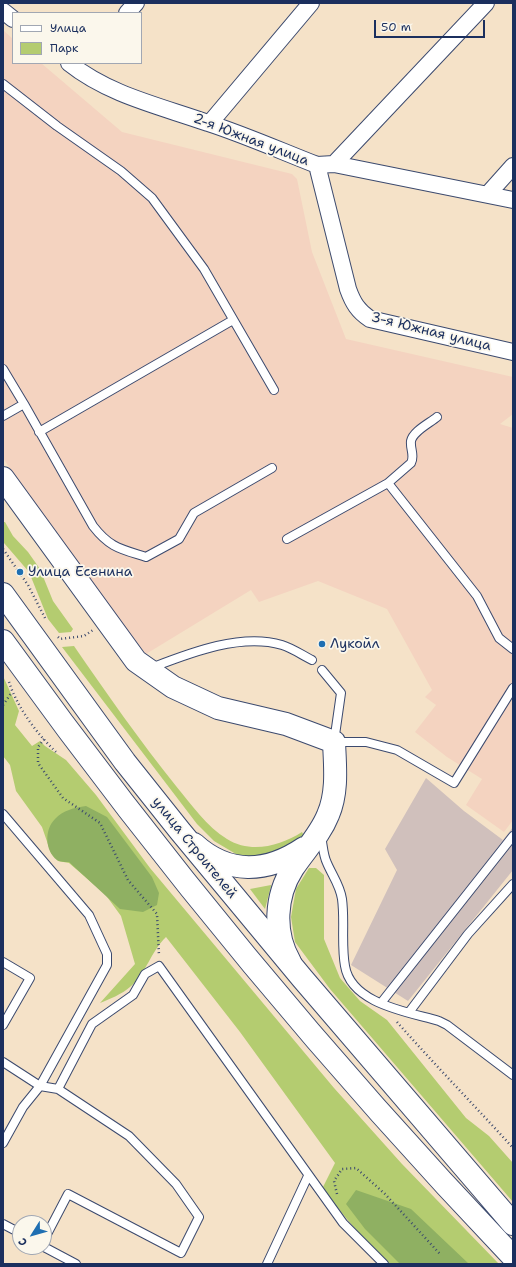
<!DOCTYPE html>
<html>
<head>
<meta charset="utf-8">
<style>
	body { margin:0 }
	#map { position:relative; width:516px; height:1267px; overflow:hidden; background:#f5e2c8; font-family:"Shantell Sans",sans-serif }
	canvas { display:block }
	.frame { position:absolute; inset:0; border:4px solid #1b2f5e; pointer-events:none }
	.legend { position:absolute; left:12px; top:12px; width:130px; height:52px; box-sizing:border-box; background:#fbf7ec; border:1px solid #a1a7b3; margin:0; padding:5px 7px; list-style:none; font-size:12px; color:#1b2f5e }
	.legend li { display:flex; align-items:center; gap:8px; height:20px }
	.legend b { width:20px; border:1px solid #a1a7b3 }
	.north { position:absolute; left:12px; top:1215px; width:40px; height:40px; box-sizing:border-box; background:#fbf7ec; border:1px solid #a1a7b3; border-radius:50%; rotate:233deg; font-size:11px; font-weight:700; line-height:16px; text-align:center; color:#1b2f5e }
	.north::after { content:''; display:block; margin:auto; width:14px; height:18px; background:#1f6fb2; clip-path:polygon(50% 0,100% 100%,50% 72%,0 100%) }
	.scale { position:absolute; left:374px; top:20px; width:111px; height:18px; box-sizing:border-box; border:2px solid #1b2f5e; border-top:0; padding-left:5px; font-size:12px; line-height:14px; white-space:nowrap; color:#1b2f5e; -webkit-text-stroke:3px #fbf7ec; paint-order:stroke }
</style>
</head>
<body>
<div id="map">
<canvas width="516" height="1267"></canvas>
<div class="frame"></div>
<ul class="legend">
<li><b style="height:5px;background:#fff"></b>Улица</li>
<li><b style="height:11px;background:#b4cc70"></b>Парк</li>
</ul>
<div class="north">С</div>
<div class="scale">50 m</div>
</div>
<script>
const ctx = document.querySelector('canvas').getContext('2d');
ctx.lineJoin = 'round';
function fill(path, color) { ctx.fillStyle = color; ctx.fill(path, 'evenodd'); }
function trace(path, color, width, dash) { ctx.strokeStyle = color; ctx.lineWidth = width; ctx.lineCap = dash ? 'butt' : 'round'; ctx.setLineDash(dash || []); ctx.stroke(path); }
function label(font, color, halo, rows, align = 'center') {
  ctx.font = font + ' "Shantell Sans",sans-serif'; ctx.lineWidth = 3.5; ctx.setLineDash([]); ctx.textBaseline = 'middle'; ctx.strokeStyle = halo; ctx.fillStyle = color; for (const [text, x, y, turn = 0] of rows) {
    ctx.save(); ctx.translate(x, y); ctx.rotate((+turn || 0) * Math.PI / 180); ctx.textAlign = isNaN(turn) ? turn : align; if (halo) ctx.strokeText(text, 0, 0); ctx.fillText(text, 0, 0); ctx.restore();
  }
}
fill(new Path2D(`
	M 3,30 L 13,39 L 13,63 L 41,63 L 122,132 L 292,174 L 297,179 L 312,252 L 346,339 L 513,377 L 513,414 L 500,424 L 513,428 L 513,820 L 504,832 L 466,805 L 482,779 L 447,757 L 415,732 L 436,705 L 425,697 L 432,690 L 387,609 L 318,581 L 259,602 L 251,590 L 146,654 L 113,612 L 102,605 L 3,458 Z`), '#f4d3c0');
fill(new Path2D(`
	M 426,778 L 464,811 L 503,840 L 513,827 L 513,870 L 408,1001 L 351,965 L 397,870 L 385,849 Z`), '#d0c0bc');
fill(new Path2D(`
	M 3,522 L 5,522 L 13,536 L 28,552 L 40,569 L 53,601 L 73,629 L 71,632 L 59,633 L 48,619 L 29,572 L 4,543 Z
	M 74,646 C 107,694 140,741 176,786 C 191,804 207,827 227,839 C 251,854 280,846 302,832 L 304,836 L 286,854 L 241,857 L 214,841 L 197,824 L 62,647 Z
	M 3,676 L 19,711 L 15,725 L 32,746 L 40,741 L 45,746 L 66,760 L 96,795 L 150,868 L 334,1088 L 402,1164 L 499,1264 L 388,1264 C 365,1240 341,1215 323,1187 L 335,1163 L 240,1032 L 166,937 C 151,951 146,974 130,987 C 122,994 110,999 100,1003 L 135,964 L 121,916 L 105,894 L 69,863 L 58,861 L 51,853 L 42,827 L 16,791 L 10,765 L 3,756 Z
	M 309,868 L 316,868 L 324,875 L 324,939 L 340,978 L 360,1001 L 387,1020 L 466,1118 L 489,1136 L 513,1163 L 513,1202 L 330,989 L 295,942 L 291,917 L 296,889 Z
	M 271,885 L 271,886 L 265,909 L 250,889 Z`), '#b4cc70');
fill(new Path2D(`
	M 86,806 L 107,817 L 152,877 L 159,893 L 157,905 L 143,912 L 120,909 L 69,862 C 66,862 60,862 57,860 C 45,851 44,830 55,819 C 63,810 74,808 86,806 Z
	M 356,1190 L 411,1209 L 469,1264 L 400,1264 L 365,1229 L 346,1204 Z`), '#8fb062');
const lane = new Path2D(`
	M 3,84 L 57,126 L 121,171 L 152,198 L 204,269 L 274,390
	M 3,369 L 24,404
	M 3,416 L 24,404 L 93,526 C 110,548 121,549 146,557 L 179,539 L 194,513 L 272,468
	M 39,432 L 233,320
	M 388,483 L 411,463 C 415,456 410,449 411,441 C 413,431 430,423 437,417
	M 287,539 L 388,483 L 477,596 L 499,638 L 513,649
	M 151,668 C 190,653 240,633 282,645 C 292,648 302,655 312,660
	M 322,670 L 341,693 L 334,742 L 366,742 L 397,750 L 454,783 L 513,688
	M 3,814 L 89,915 L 107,954 L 107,965 L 102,974 L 40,1086 L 23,1107 L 3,1143
	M 321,836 C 323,845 323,855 327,863 C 332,875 340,885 342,899 C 345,921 341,944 345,966 C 351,1004 409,1012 439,1021 L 447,1025 L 513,1075
	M 3,962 L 30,978 L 3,1025
	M 381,1003 L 513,836
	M 410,1011 L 468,934 L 513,884
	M 3,1062 L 40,1086 L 58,1089 L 92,1024 L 133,995 L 145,974 L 159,966 L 343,1223 L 384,1264
	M 3,1224 L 20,1233
	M 44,1240 L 68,1194 L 181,1253 L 199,1217 L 176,1184 L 129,1136 L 58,1089
	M 44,1247 L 76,1264
	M 267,1264 L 308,1176`);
const street = new Path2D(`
	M 3,11 L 13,19
	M 127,13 L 136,3
	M 69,63 C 109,95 160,106 208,123 C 245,135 281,151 317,165 L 334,164 L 513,200
	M 210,123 L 311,3
	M 334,164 L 486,3
	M 317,165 L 348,289 C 353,303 358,311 370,319 L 513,352
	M 488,194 L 513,166`);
const secondary = new Path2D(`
	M 3,478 L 136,661 L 173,687 L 218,708 L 286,724 L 334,742 C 335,766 338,792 328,815 C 320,835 305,850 293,868 C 275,896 273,933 290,962
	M 194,844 C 228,875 267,873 304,848`);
const primary = new Path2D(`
	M 3,594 L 125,762 L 180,831 L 302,978 L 513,1224
	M 3,641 C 159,858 329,1064 513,1257`);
trace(lane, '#3c4a6e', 10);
trace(street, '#3c4a6e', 18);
trace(secondary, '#3c4a6e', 24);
trace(primary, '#3c4a6e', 24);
trace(new Path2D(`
	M 3,549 L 28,585 L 45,618
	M 58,637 L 60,639 L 84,636 L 93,630
	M 9,682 C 17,707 37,734 56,752
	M 3,705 L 12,692
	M 44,739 L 38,747 L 38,763 L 63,798 L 100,823 L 128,880 L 157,914 L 159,956
	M 397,1022 C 435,1065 475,1106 513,1148
	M 337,1194 L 334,1181 L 342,1169 L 356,1168 L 385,1194 L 440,1254`), '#3c4a6e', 2.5, [1, 3]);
trace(lane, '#fff', 8);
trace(street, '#fff', 16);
trace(secondary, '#fff', 22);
trace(primary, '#fff', 22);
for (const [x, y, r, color] of [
	[20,572,4,"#1f6fb2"],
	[322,644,4,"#1f6fb2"]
]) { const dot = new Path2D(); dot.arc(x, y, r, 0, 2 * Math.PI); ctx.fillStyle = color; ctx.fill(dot); trace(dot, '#fbf7ec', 1.5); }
label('14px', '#1b2f5e', '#fbf7ec', [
	["2-я Южная улица",251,140,21],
	["3-я Южная улица",431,332,14],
	["улица Строителей",194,848,51]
]);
label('14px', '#1b2f5e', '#fbf7ec', [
	["Улица Есенина",28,572],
	["Лукойл",330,644]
], 'left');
</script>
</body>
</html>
